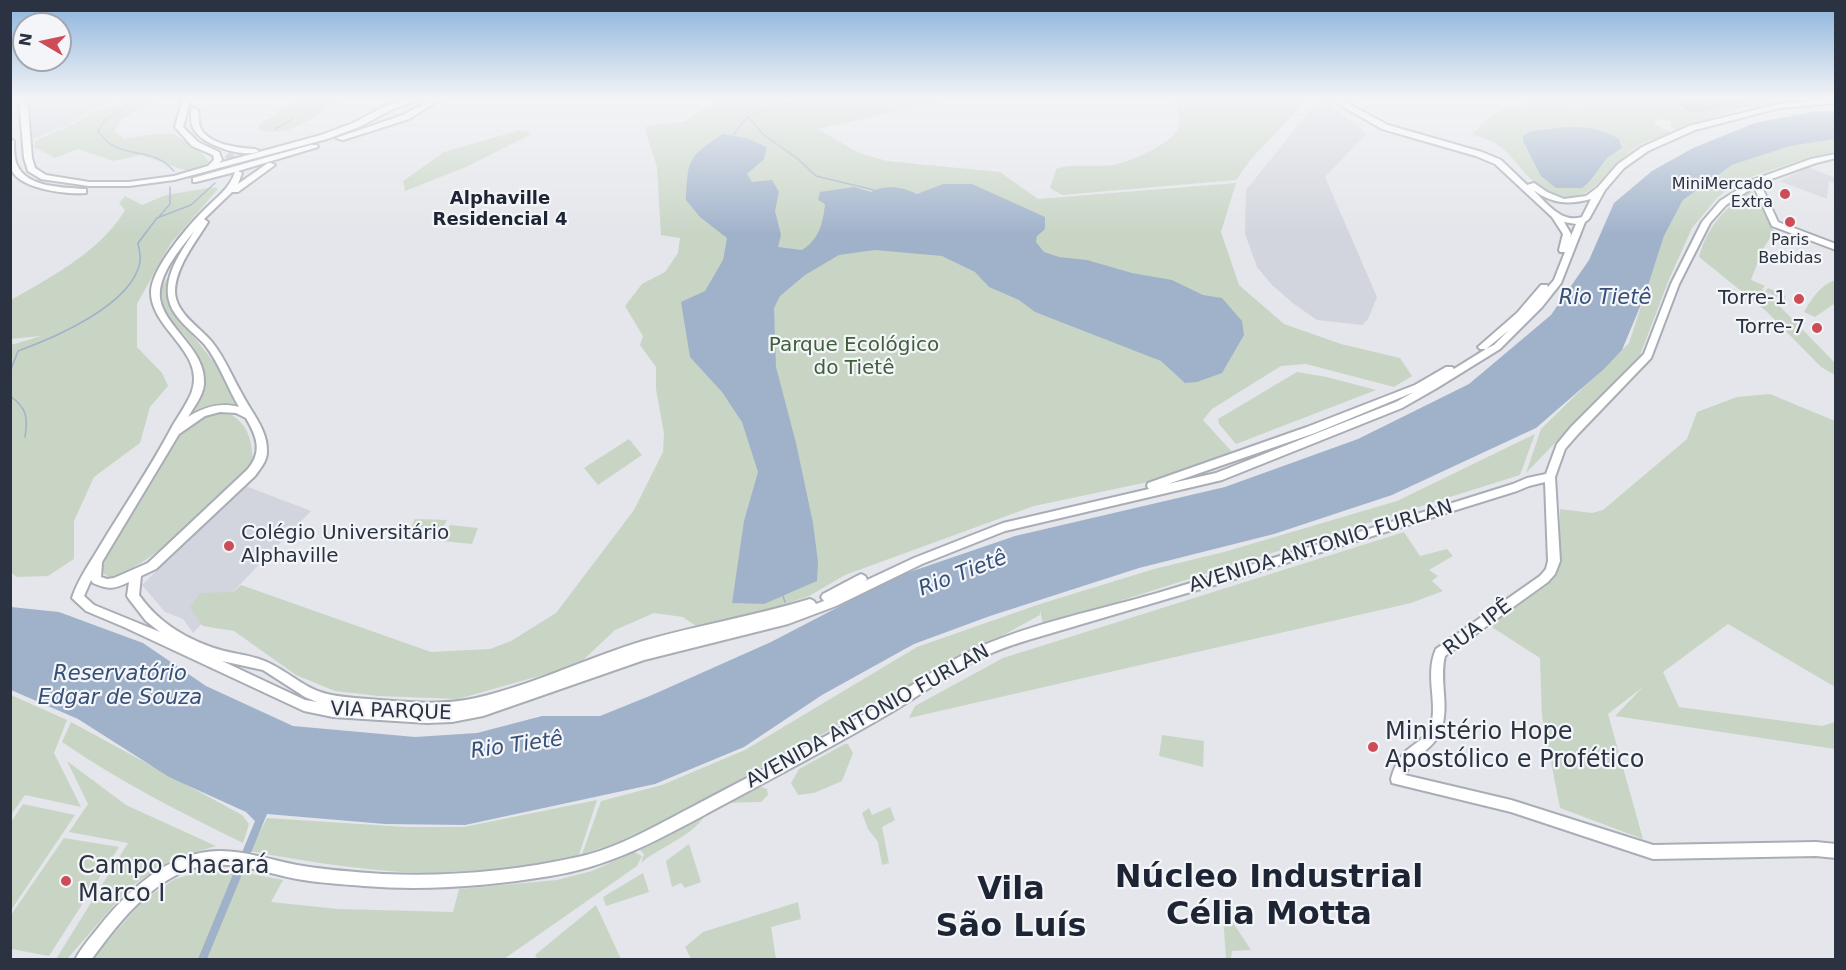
<!DOCTYPE html>
<html>
<head>
<meta charset="utf-8">
<style>
	body { margin:0 }
	#map { position:relative; width:1846px; height:970px; overflow:hidden; background:#e4e6eb; font-family:"DejaVu Sans",sans-serif }
	canvas { display:block }
	.frame { position:absolute; inset:0; border:12px solid #2b3343; pointer-events:none }
	.north { position:absolute; left:12px; top:12px; width:60px; height:60px; box-sizing:border-box; background:#f3f5f8; border:2px solid #a3a7b0; border-radius:50%; rotate:279deg; font-size:16px; font-weight:700; line-height:24px; text-align:center; color:#2b3343 }
	.north::after { content:''; display:block; margin:auto; width:21px; height:27px; background:#cc4d58; clip-path:polygon(50% 0,100% 100%,50% 72%,0 100%) }
</style>
</head>
<body>
<div id="map">
<canvas width="1846" height="970"></canvas>
<div class="frame"></div>
<div class="north">N</div>
</div>
<script>
const ctx = document.querySelector('canvas').getContext('2d');
ctx.lineJoin = 'round';
function fill(path, color) { ctx.fillStyle = color; ctx.fill(path, 'evenodd'); }
function trace(path, color, width, dash) { ctx.strokeStyle = color; ctx.lineWidth = width; ctx.lineCap = dash ? 'butt' : 'round'; ctx.setLineDash(dash || []); ctx.stroke(path); }
function label(font, color, halo, rows, align = 'center') {
  ctx.font = font + ' "DejaVu Sans",sans-serif'; ctx.lineWidth = 4.5; ctx.setLineDash([]); ctx.textBaseline = 'middle'; ctx.strokeStyle = halo; ctx.fillStyle = color; for (const [text, x, y, turn = 0] of rows) {
    ctx.save(); ctx.translate(x, y); ctx.rotate((+turn || 0) * Math.PI / 180); ctx.textAlign = isNaN(turn) ? turn : align; if (halo) ctx.strokeText(text, 0, 0); ctx.fillText(text, 0, 0); ctx.restore();
  }
}
fill(new Path2D(`
	M 26,98 L 126,98 L 94,108 L 68,125 L 33,139 Z
	M 1320,98 L 1364,131 L 1365,135 L 1325,177 L 1377,297 L 1368,319 L 1362,325 L 1317,320 L 1294,304 L 1272,285 L 1257,267 L 1245,234 L 1246,190 Z
	M 1809,167 L 1835,178 L 1835,183 L 1829,181 L 1827,199 L 1779,181 Z
	M 243,485 L 311,511 L 193,633 L 183,619 L 165,612 L 142,585 Z`), '#d2d5dd');
fill(new Path2D(`
	M 130,98 L 160,98 L 121,119 L 115,131 L 124,139 L 153,134 L 174,134 L 202,153 L 209,162 L 205,166 L 187,171 L 141,155 L 114,161 L 78,149 L 55,158 L 34,147 L 35,141 L 75,123 L 94,110 L 119,104 Z
	M 299,98 L 346,98 C 318,110 291,142 258,129 L 260,124 Z
	M 721,98 L 939,98 L 938,102 L 818,129 L 859,153 L 887,161 L 1000,172 L 1038,199 L 1236,183 L 1221,232 L 1239,285 L 1284,324 L 1341,344 L 1400,358 L 1412,376 L 1394,387 L 1306,364 L 1281,366 L 1212,409 L 1203,420 L 1234,454 L 1167,478 L 1034,506 L 845,575 L 809,596 L 744,618 L 699,628 L 683,617 L 654,613 L 615,630 L 578,665 L 458,699 L 379,696 L 335,691 L 296,675 L 234,631 L 203,626 L 190,608 L 200,593 L 233,592 L 241,585 L 431,652 L 490,649 L 511,641 L 556,613 L 634,510 L 663,452 L 664,433 L 656,389 L 656,367 L 640,345 L 643,336 L 625,306 L 642,284 L 665,272 L 678,253 L 680,238 L 661,235 L 657,167 L 645,130 L 648,125 L 683,122 Z
	M 1174,98 L 1309,98 L 1251,159 L 1236,180 L 1062,195 L 1050,188 L 1056,169 C 1074,163 1093,168 1112,165 C 1128,163 1175,143 1179,126 C 1180,117 1176,106 1174,98 Z
	M 1531,98 L 1545,98 L 1563,105 L 1549,98 L 1577,98 L 1577,104 L 1574,107 L 1578,105 L 1579,98 L 1811,98 L 1739,109 L 1678,130 L 1671,128 L 1671,121 L 1658,119 L 1654,124 L 1672,133 C 1662,138 1648,140 1638,146 C 1606,165 1586,221 1540,187 C 1525,176 1515,159 1501,147 C 1494,141 1482,138 1472,134 C 1481,126 1491,114 1502,109 C 1513,104 1521,111 1531,98 Z
	M 520,130 L 527,131 L 530,135 L 466,167 L 405,191 L 403,181 L 444,152 Z
	M 1835,139 L 1835,152 L 1807,158 L 1756,175 L 1735,184 L 1718,197 L 1692,228 L 1670,277 L 1640,355 L 1526,473 L 1541,429 L 1629,343 L 1664,236 L 1683,200 L 1732,165 L 1790,146 Z
	M 215,187 L 218,189 L 171,243 L 137,304 L 137,347 L 162,373 L 168,386 L 150,407 L 140,443 L 94,477 L 74,521 L 74,559 L 48,576 L 16,577 L 10,571 L 10,426 L 13,424 L 10,421 L 11,345 L 41,336 L 11,339 L 11,300 C 51,277 101,251 125,210 L 119,203 L 125,196 L 142,205 L 166,195 Z
	M 1749,191 L 1757,194 L 1774,231 L 1762,251 L 1751,280 L 1765,286 L 1762,289 L 1765,292 L 1768,288 L 1786,296 L 1784,300 L 1766,292 L 1835,363 L 1835,375 L 1821,367 L 1766,311 L 1699,257 C 1707,227 1724,209 1749,191 Z
	M 193,237 L 168,286 L 169,300 L 182,322 L 221,371 L 235,405 L 213,405 L 188,413 C 209,384 209,366 186,337 C 179,328 170,321 165,311 C 163,304 162,295 161,288 Z
	M 1835,280 L 1834,304 L 1815,317 L 1804,312 C 1812,298 1820,286 1835,280 Z
	M 1297,372 L 1327,377 L 1376,390 L 1236,444 L 1219,424 L 1218,419 Z
	M 1770,394 L 1835,421 L 1835,687 L 1728,624 L 1663,672 L 1679,707 L 1822,726 L 1835,722 L 1835,749 L 1615,716 L 1643,687 L 1608,714 L 1643,839 L 1560,808 L 1542,716 L 1540,658 L 1490,626 L 1558,571 L 1560,509 L 1592,513 L 1603,510 L 1687,439 L 1697,412 L 1737,397 Z
	M 224,411 C 248,422 252,438 253,463 C 214,501 162,560 110,578 L 100,571 L 102,559 L 171,444 L 193,421 L 205,414 Z
	M 1535,434 L 1520,475 L 1043,625 L 1040,610 L 1040,615 L 656,825 L 613,844 L 582,854 L 601,801 L 662,785 L 745,750 L 917,647 L 1040,604 L 1154,569 L 1224,552 L 1397,501 Z
	M 629,439 L 642,455 L 598,485 L 584,468 Z
	M 415,519 L 447,520 L 440,534 L 408,533 Z
	M 450,525 L 478,528 L 472,544 L 442,541 Z
	M 1404,532 L 1420,556 L 1447,549 L 1453,556 L 1429,570 L 1438,576 L 1432,581 L 1443,591 L 1411,603 L 909,718 L 915,706 L 1003,658 Z
	M 11,695 L 67,720 L 54,753 L 81,807 L 25,795 L 11,815 Z
	M 71,722 L 242,815 L 249,824 L 243,843 C 180,812 120,782 62,742 Z
	M 1162,735 L 1204,741 L 1203,767 L 1159,756 Z
	M 845,744 L 848,744 L 853,753 L 842,781 L 814,793 L 798,795 L 791,783 L 799,769 Z
	M 67,761 L 126,805 L 216,846 L 173,859 L 130,887 L 67,959 L 56,959 L 128,843 L 69,832 L 88,804 Z
	M 762,787 L 767,789 L 768,795 L 761,802 L 720,803 L 754,788 Z
	M 597,800 L 579,855 C 540,862 500,872 460,873 C 389,875 319,864 250,851 L 267,818 L 406,827 L 464,827 Z
	M 23,804 L 75,815 L 11,910 L 11,822 Z
	M 890,807 L 895,820 L 882,827 L 889,863 L 882,865 L 878,842 L 868,829 L 862,813 L 869,808 L 872,815 Z
	M 708,810 C 696,836 662,845 641,863 L 644,854 L 640,850 L 670,835 Z
	M 64,838 L 119,847 L 49,956 L 11,949 L 11,915 Z
	M 689,844 L 701,882 L 685,888 L 681,883 L 672,887 L 666,861 Z
	M 634,852 L 642,856 L 637,866 L 504,959 L 92,960 L 142,901 L 175,879 L 216,867 L 283,880 L 271,902 L 338,909 L 453,912 L 459,889 L 557,880 L 592,871 Z
	M 643,873 L 649,892 L 606,906 L 603,897 Z
	M 798,902 L 801,919 L 771,927 L 776,959 L 691,959 L 685,947 L 703,932 Z
	M 596,905 L 621,959 L 538,959 L 535,955 Z
	M 1226,912 L 1251,950 L 1232,951 L 1231,959 L 1226,959 L 1223,915 Z`), '#c8d5c5');
fill(new Path2D(`
	M 1674,98 L 1766,98 L 1695,113 L 1682,108 Z
	M 1815,111 L 1835,111 L 1835,139 L 1790,146 L 1732,165 L 1683,200 L 1664,236 L 1645,295 L 1622,350 L 1604,369 L 1536,428 L 1392,495 L 1274,534 L 1139,568 L 990,616 L 914,644 L 822,695 L 744,747 L 655,784 L 465,825 L 385,824 L 267,814 L 207,959 L 198,959 L 255,821 L 246,812 L 169,777 L 78,719 L 11,690 L 11,607 L 59,612 L 143,643 L 206,686 L 293,726 L 415,737 L 477,733 L 542,716 L 600,716 L 652,695 L 771,642 L 898,576 L 1015,536 L 1225,487 L 1358,439 L 1469,384 L 1551,315 L 1589,260 L 1614,203 L 1652,171 L 1693,148 L 1755,123 Z
	M 1568,127 C 1588,127 1602,129 1619,139 L 1622,148 L 1607,158 L 1590,181 L 1582,188 L 1556,188 L 1541,176 L 1523,141 L 1523,136 L 1532,131 Z
	M 723,134 L 746,138 L 767,147 L 764,159 L 747,174 L 752,182 L 772,180 L 779,192 L 775,211 L 781,235 L 778,247 L 802,250 C 819,239 823,224 825,204 L 818,200 L 820,192 L 854,187 L 871,192 C 885,184 903,187 917,194 L 943,184 L 972,184 L 1045,217 L 1045,229 L 1037,236 L 1036,242 L 1044,252 L 1059,257 L 1087,260 L 1132,273 L 1172,280 L 1203,295 L 1222,298 L 1242,321 L 1244,335 L 1222,373 L 1197,382 L 1185,383 L 1161,361 L 1035,312 L 1019,300 L 989,287 L 975,272 L 942,256 L 875,250 L 839,255 L 805,275 L 780,296 L 774,308 L 776,367 L 796,443 L 813,523 L 818,562 L 817,581 L 764,604 L 732,603 L 744,521 L 758,472 L 742,422 L 722,392 L 690,357 L 681,302 L 705,291 L 723,260 L 727,238 L 700,217 L 686,200 C 688,158 688,157 723,134 Z`), '#a0b2ca');
trace(new Path2D(`
	M 139,98 L 104,121 L 98,131 C 102,136 106,142 112,145 C 135,158 153,148 174,171
	M 844,98 L 858,98
	M 748,117 L 764,135 L 798,159 L 816,176 L 874,190
	M 275,129 L 293,119
	M 733,135 L 748,116 L 801,98
	M 158,218 L 170,204 L 170,187
	M 10,372 L 18,351 C 54,338 132,305 140,262 C 141,256 139,249 138,243 L 157,218 L 191,205 L 215,183
	M 10,396 C 27,408 28,417 25,437
	M 783,596 L 785,602`), '#a0b2ca', 1.5);
trace(new Path2D(`
	M 228,154 L 236,165 L 238,173`), '#bfc2c9', 8, [8, 4]);
const secondary = new Path2D(`
	M 19,98 L 27,98 L 32,158 L 35,168 L 46,175 L 89,182 L 129,182 L 174,176 L 208,166 L 214,160 L 213,155 L 192,146 L 175,127 L 183,98 L 191,98 L 183,127 L 198,142 L 219,152 L 222,160 L 219,163 L 321,135 L 353,123 L 385,106 L 413,98 L 425,98 L 391,110 L 359,127 L 327,139 L 174,180 L 129,186 L 89,186 L 41,179 L 28,171 L 24,158 Z
	M 434,98 L 443,98 L 409,119 L 343,140 L 336,138 L 403,115 Z
	M 1328,98 L 1337,98 L 1388,125 L 1482,152 L 1501,160 L 1527,185 L 1534,183 L 1547,192 L 1564,199 L 1586,196 L 1598,187 L 1618,164 L 1642,147 L 1689,126 L 1779,104 L 1836,99 L 1836,103 L 1779,108 L 1695,130 L 1648,151 L 1624,168 L 1605,190 L 1589,219 L 1585,222 L 1561,283 L 1542,307 L 1500,349 L 1437,388 L 1402,408 L 1222,480 L 1005,531 L 922,564 L 836,606 L 788,624 L 644,660 L 483,716 L 452,722 L 427,723 L 333,717 L 304,711 L 124,627 L 86,611 L 72,598 C 78,579 90,563 100,546 C 124,506 151,467 173,425 C 179,415 186,405 191,394 C 208,353 151,330 151,292 C 151,269 188,226 204,210 C 217,197 230,188 235,172 L 196,182 L 193,182 L 193,178 L 311,145 L 317,145 L 318,147 L 238,171 L 242,173 L 238,184 L 268,163 L 271,163 L 275,165 L 238,192 L 232,192 L 204,219 L 208,222 C 196,242 175,267 175,292 C 176,314 200,327 212,342 C 225,358 232,377 242,394 C 251,412 268,430 267,452 C 267,461 260,469 255,476 L 156,569 L 141,576 L 139,595 C 159,624 191,642 224,651 C 236,654 248,655 259,659 C 284,667 302,688 327,694 C 340,697 354,698 368,699 C 403,702 441,706 476,698 C 533,685 587,658 643,641 C 698,625 755,616 810,599 L 814,601 L 816,604 L 824,601 L 821,597 L 823,594 L 857,576 L 861,574 L 865,576 L 867,579 L 865,581 L 914,558 L 1003,523 L 1149,489 L 1147,486 L 1148,483 L 1307,427 L 1415,385 L 1446,367 L 1452,367 L 1454,369 L 1486,349 L 1480,349 L 1478,347 L 1517,313 L 1541,285 L 1547,285 L 1548,287 L 1554,280 L 1565,252 L 1560,252 L 1559,250 L 1563,234 L 1552,217 L 1495,164 L 1476,156 L 1382,129 ZM 1533,190 C 1553,204 1568,205 1591,199 L 1582,217 C 1561,224 1546,202 1533,190 ZM 1564,222 L 1576,224 L 1570,238 L 1571,234 ZM 195,230 C 179,255 155,286 176,315 C 184,326 196,335 205,345 C 220,364 227,387 239,407 C 220,402 204,407 188,417 C 194,407 203,396 204,384 C 207,346 156,324 160,290 C 163,268 182,247 195,230 ZM 1509,330 L 1494,345 L 1486,349 ZM 1414,392 L 1396,402 L 1216,473 L 1168,484 L 1315,433 ZM 220,412 L 236,413 L 246,418 C 257,437 263,452 247,470 L 148,563 L 114,578 L 107,579 L 101,577 L 102,562 L 179,434 L 205,416 ZM 91,580 L 93,583 C 109,590 114,589 129,582 L 127,596 L 129,599 L 146,621 L 160,632 L 94,605 L 84,596 ZM 222,661 L 263,670 L 305,697 L 317,702 L 305,700 Z
	M 191,108 L 198,110 C 199,116 198,124 201,129 C 210,145 239,148 255,149 L 259,151 C 245,159 204,145 195,131 C 190,125 191,115 191,108 Z
	M 10,139 L 14,141 C 14,149 14,158 17,165 C 27,188 63,187 83,189 L 86,189 L 86,193 C 68,195 17,189 11,168 C 8,160 10,147 10,139 Z
	M 1836,154 L 1836,158 L 1816,163 L 1760,183 L 1778,222 L 1836,244 L 1836,250 L 1772,226 L 1754,187 L 1726,205 L 1710,223 L 1679,284 L 1651,358 L 1579,433 L 1565,449 L 1555,477 L 1560,561 L 1555,574 L 1548,582 L 1445,656 C 1439,679 1449,704 1442,727 C 1437,748 1413,755 1405,775 L 1511,800 L 1653,845 L 1816,842 L 1836,844 L 1836,858 L 1816,856 L 1653,859 L 1511,812 L 1392,783 L 1391,779 C 1394,768 1398,759 1406,751 C 1414,744 1426,738 1430,728 C 1439,705 1424,676 1436,649 L 1540,576 L 1546,569 L 1548,561 L 1545,482 L 1529,486 L 1517,491 L 1231,580 L 1028,640 C 1008,646 989,653 970,663 C 944,677 920,695 895,710 C 843,741 789,769 736,798 C 675,830 620,865 550,876 C 489,886 426,891 364,886 C 342,884 319,883 297,879 C 261,872 225,857 190,869 C 147,885 117,925 91,960 L 75,960 C 81,948 90,938 98,928 C 128,890 169,851 220,851 C 246,851 271,860 297,865 C 325,870 354,872 383,874 C 447,877 515,871 578,857 C 619,848 655,826 692,807 C 750,776 809,746 865,714 C 902,693 935,668 973,650 C 1031,623 1100,610 1161,592 C 1278,557 1396,521 1513,484 L 1527,478 L 1546,474 L 1557,444 L 1571,427 L 1644,354 L 1671,284 L 1702,222 L 1720,201 L 1753,180 L 1811,159 Z`);
trace(secondary, '#a9adb5', 4);
fill(secondary, '#fff');
const sky = ctx.createLinearGradient(0, 0, 0, 234);
sky.addColorStop(0, '#8bb3dc');
sky.addColorStop(0.42, '#f3f4f6');
sky.addColorStop(1, '#f3f4f600');
ctx.fillStyle = sky;
ctx.fillRect(0, 0, 1846, 234);
for (const [x, y, r, color] of [
	[1785,194,6,"#cc4d58"],
	[1790,222,6,"#cc4d58"],
	[1799,299,6,"#cc4d58"],
	[1817,328,6,"#cc4d58"],
	[229,546,6,"#cc4d58"],
	[1373,747,6,"#cc4d58"],
	[66,881,6,"#cc4d58"]
]) { const dot = new Path2D(); dot.arc(x, y, r, 0, 2 * Math.PI); ctx.fillStyle = color; ctx.fill(dot); trace(dot, '#f3f5f8', 2); }
label('16px', '#2b3343', '#f3f5f8', [
	["MiniMercado",1773,185],
	["Extra",1773,203],
	["Paris",1790,241,"center"],
	["Bebidas",1790,259,"center"]
], 'right');
label('bold 18px', '#1d2434', '#f3f5f8', [
	["Alphaville",500,199],
	["Residencial 4",500,220]
]);
label('20px', '#2b3343', '#f3f5f8', [
	["Torre-1",1787,299],
	["Torre-7",1805,328],
	["Colégio Universitário",241,534,"left"],
	["Alphaville",241,557,"left"]
], 'right');
label('20px', '#3e5f39', '#f3f5f8', [
	["Parque Ecológico",854,346],
	["do Tietê",854,369]
]);
label('20px', '#2b3343', '#f3f5f8', [
	["AVENIDA ANTONIO FURLAN",1321,547,-17],
	["RUA IPÊ",1478,628,-37],
	["VIA PARQUE",391,712,2],
	["AVENIDA ANTONIO FURLAN",868,717,-29]
]);
label('italic 21px', '#364f77', '#f3f5f8', [
	["Rio Tietê",1605,299],
	["Rio Tietê",963,574,-21],
	["Reservatório",120,675],
	["Edgar de Souza",120,699],
	["Rio Tietê",517,746,-8]
]);
label('24px', '#2b3343', '#f3f5f8', [
	["Ministério Hope",1385,733],
	["Apostólico e Profético",1385,761],
	["Campo Chacará",78,867],
	["Marco I",78,895]
], 'left');
label('bold 32px', '#1d2434', '#f3f5f8', [
	["Núcleo Industrial",1269,879],
	["Célia Motta",1269,916],
	["Vila",1011,891],
	["São Luís",1011,928]
]);
</script>
</body>
</html>
